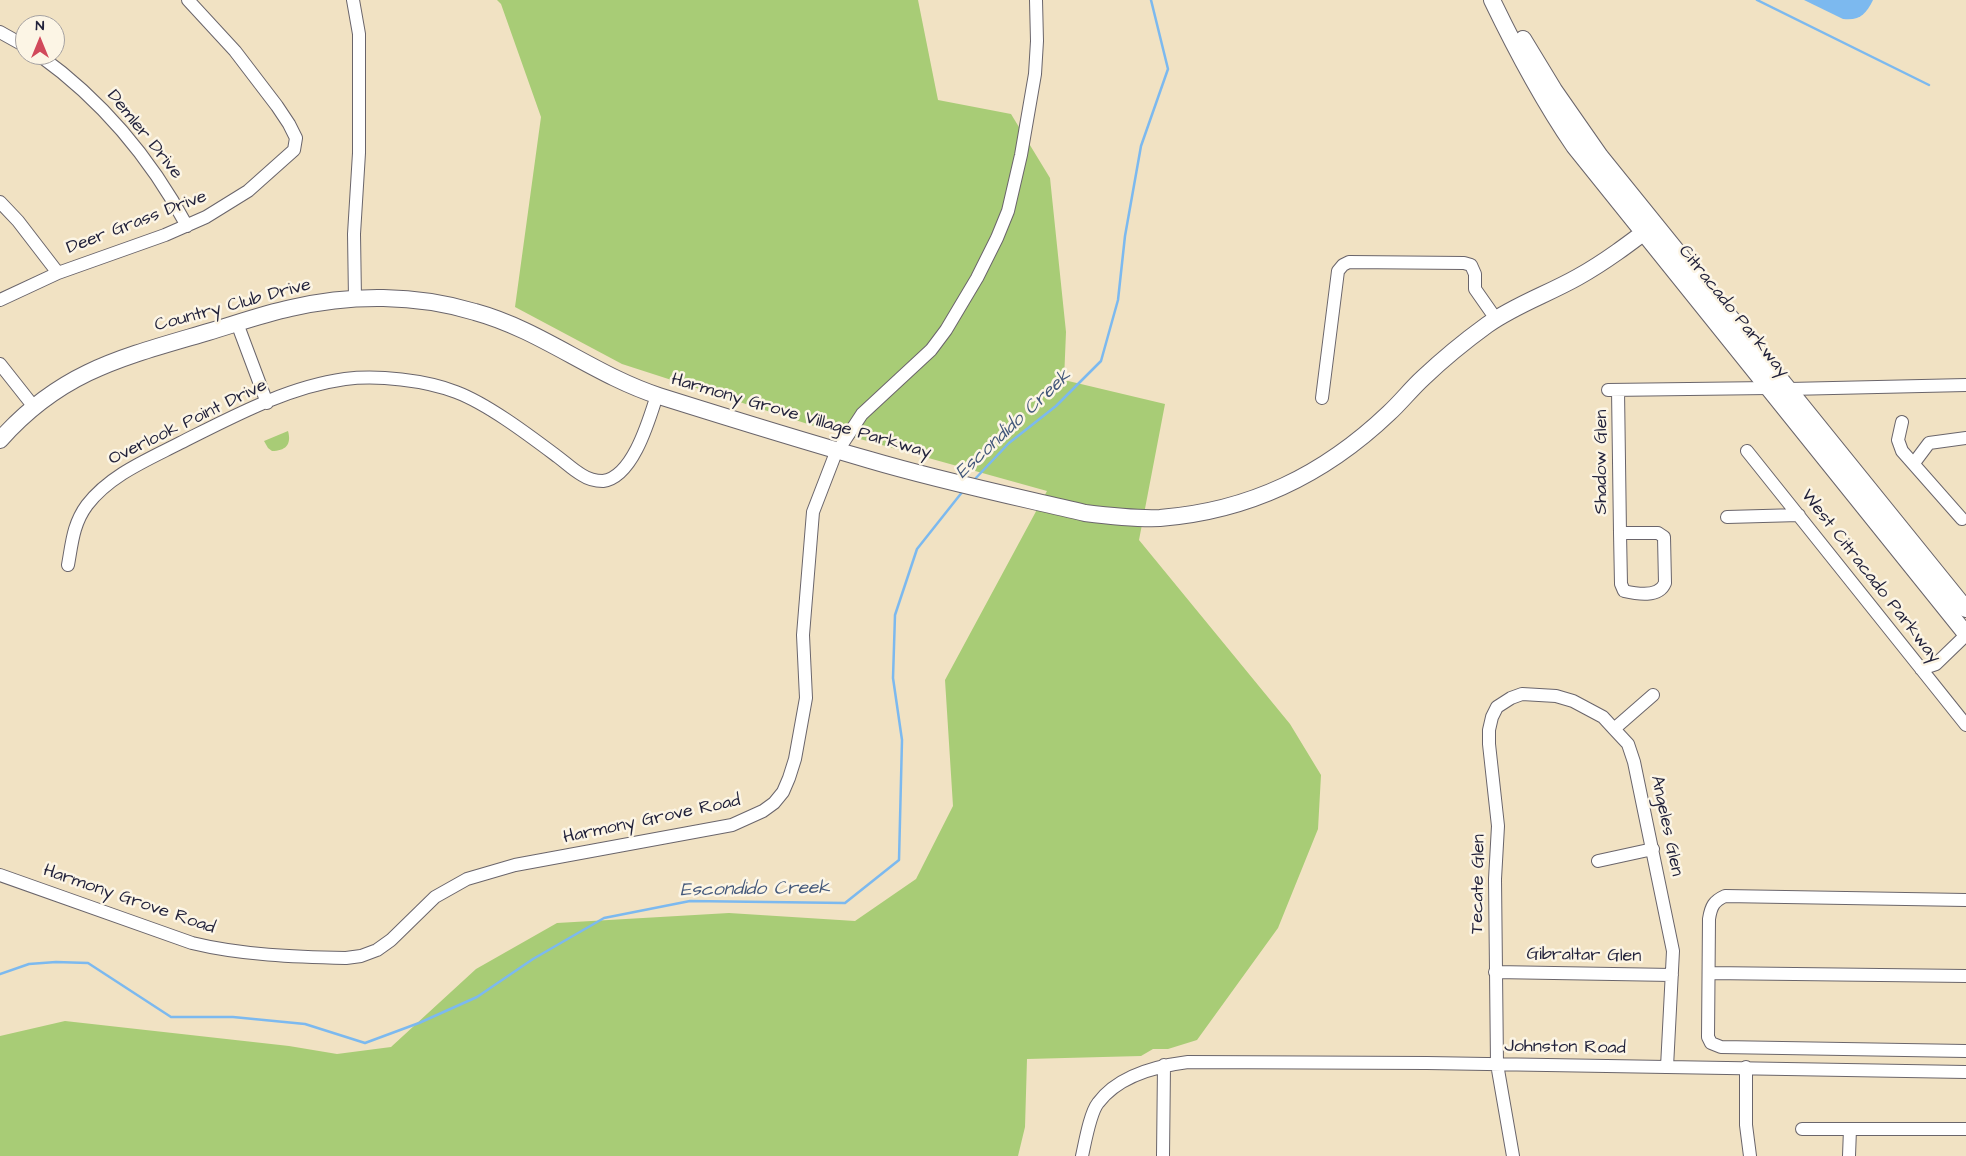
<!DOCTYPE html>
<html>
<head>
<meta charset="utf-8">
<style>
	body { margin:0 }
	#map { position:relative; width:1966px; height:1156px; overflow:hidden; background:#f1e2c3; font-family:"Architects Daughter",sans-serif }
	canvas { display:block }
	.north { position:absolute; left:15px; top:15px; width:50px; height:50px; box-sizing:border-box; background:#fcf5e5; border:1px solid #a5a1a1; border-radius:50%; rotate:0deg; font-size:14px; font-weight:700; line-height:20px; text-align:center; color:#22223b }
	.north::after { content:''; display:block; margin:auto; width:18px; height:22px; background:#d1495b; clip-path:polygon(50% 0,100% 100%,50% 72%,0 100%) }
</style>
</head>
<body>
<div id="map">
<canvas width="1966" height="1156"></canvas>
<div class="north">N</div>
</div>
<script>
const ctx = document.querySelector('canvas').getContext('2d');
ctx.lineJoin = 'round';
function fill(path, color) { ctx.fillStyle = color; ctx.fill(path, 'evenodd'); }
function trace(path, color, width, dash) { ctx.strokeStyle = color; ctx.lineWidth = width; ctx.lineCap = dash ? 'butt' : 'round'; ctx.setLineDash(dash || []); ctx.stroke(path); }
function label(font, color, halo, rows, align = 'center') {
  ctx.font = font + ' "Architects Daughter",sans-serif'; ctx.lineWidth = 5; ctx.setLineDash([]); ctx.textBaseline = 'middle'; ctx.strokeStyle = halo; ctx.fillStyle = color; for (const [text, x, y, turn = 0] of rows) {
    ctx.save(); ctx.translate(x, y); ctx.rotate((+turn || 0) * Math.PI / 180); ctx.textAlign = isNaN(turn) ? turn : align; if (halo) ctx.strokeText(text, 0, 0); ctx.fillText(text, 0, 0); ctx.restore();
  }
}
fill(new Path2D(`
	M 497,0 L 918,0 L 938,100 L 1011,114 L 1050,178 L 1066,332 L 1064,380 L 1165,404 L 1139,540 L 1290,724 L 1321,775 L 1318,829 L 1278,928 L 1197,1040 L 1168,1049 L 1153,1049 L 1141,1056 L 1027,1059 L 1025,1127 L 1018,1156 L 0,1156 L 0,1036 L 65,1021 L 289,1046 L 337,1054 L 391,1047 L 476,969 L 557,923 L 729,913 L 855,921 L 916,879 L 953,806 L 945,680 L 1047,491 L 817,427 L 622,364 L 515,307 L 541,117 L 501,4 Z
	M 288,431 C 292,445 285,451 272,451 L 268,448 L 264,441 Z`), '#a8cc76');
fill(new Path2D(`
	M 1804,0 L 1873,0 C 1866,14 1860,21 1843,19 Z`), '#7cb9ef');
trace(new Path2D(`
	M 1757,0 L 1929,85
	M 974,480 L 1009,443 L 1056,406 L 1101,361 L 1118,300 L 1125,236 L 1141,146 L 1168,69 L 1151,0
	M 0,974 L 29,964 L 56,962 L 88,963 L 171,1017 L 233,1017 L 305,1024 L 365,1043 L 419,1023 L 477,997 L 533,959 L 604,918 L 690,901 L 845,903 L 899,860 L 902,740 L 893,678 L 895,615 L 917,549 L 963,491`), '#7cb9ef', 2.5);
const minor = new Path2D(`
	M 353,0 L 359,34 L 359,153 L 354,234 L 355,299
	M 0,32 L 25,46
	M 39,55 C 103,101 150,157 187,226
	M 0,202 L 18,221 L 58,273
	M 0,300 L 58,273 L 165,235 L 206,217 L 248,191 L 294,150 L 296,138 L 289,124 L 277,106 L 235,51 L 188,0
	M 237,323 L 267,403
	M 0,364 L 34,407
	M 1789,389 L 1966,385
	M 1608,390 L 1769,388
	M 1618,390 L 1620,533
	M 1322,398 L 1338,271 L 1343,265 L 1349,262 L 1464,263 L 1471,265 L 1475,274 L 1475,289 L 1496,319
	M 1902,422 L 1898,440 L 1902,451 L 1962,519
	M 1747,451 L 1966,725
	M 1914,463 L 1929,443 L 1966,438
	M 1727,517 L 1799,515
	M 1620,533 L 1658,533 L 1664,537 L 1665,583 C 1659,598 1637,594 1624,591 L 1621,584 Z
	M 68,565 C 72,543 73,524 87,505 C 110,475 147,460 180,443 C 232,417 287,387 345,379 C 378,375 425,380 456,392 C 488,404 530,436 558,457 C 566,463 573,470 582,475 C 588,479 596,481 603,481 C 633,477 649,420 657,395
	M 1921,669 L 1936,664 L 1966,635
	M 1614,729 L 1653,695
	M 1598,861 L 1653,849
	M 0,875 L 192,943 C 241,955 295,957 346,958 L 361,956 L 377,950 L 391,940 L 435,897 L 467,879 L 515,865 L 732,825 L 763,811 L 774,803 L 783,792 L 789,778 L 795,759 L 806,698 L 803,635 L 813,512 L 835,455 L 862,414 L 931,350 L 946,330 L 977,278 L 997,238 L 1008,211 L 1021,155 L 1035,74 L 1037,41 L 1036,0
	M 1966,900 L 1725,896 C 1714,901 1711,906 1709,919 L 1708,1037 L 1711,1043 L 1721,1047 L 1966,1051
	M 1495,972 L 1672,975
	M 1709,973 L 1966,976
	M 1746,1067 L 1746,1125 L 1750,1156
	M 1802,1129 L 1966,1129
	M 1082,1156 C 1085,1143 1090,1113 1098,1103 C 1118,1076 1156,1066 1188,1062 L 1427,1063 L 1966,1072
	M 1163,1156 L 1164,1065
	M 1513,1156 L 1497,1064 L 1495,879 L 1498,826 L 1489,744 L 1489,730 L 1492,717 L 1497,707 L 1511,698 L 1522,694 L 1556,696 L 1573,701 L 1603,717 L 1614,729 L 1628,744 L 1634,762 L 1673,951 L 1667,1067
	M 1849,1156 L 1850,1129`);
const major = new Path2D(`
	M 1492,0 C 1516,50 1542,99 1574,146 L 1966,634
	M 1523,39 L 1554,90 L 1600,156 L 1966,609
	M 0,440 C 61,371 123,357 208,332 C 235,324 263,314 291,308 C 351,294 416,294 475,312 C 541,330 594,375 659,396 C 729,418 800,440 870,460 C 941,481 1013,496 1085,513 C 1109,516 1135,519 1160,518 C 1250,511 1324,475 1389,413 C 1401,402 1411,389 1423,378 C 1443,359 1465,341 1487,325 C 1515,305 1548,294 1578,277 C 1605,262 1630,243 1655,224`);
trace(minor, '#6a656b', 14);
trace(major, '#6a656b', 18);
trace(minor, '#fff', 12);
trace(major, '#fff', 16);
label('18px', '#22223b', '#fcf5e5', [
	["Demler Drive",144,135,51],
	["Deer Grass Drive",137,223,-21],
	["Country Club Drive",233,306,-15],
	["Citracado Parkway",1733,312,51],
	["Harmony Grove Village Parkway",801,417,16],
	["Overlook Point Drive",188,423,-26],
	["Shadow Glen",1602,462,-90],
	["West Citracado Parkway",1870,577,52],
	["Harmony Grove Road",652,820,-12],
	["Angeles Glen",1666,826,78],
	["Tecate Glen",1479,884,-89],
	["Harmony Grove Road",129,900,19],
	["Gibraltar Glen",1584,956,1],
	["Johnston Road",1565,1048,1]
]);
label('italic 19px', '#42577a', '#fcf5e5', [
	["Escondido Creek",1014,425,-43],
	["Escondido Creek",755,890,-1]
]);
</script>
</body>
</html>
